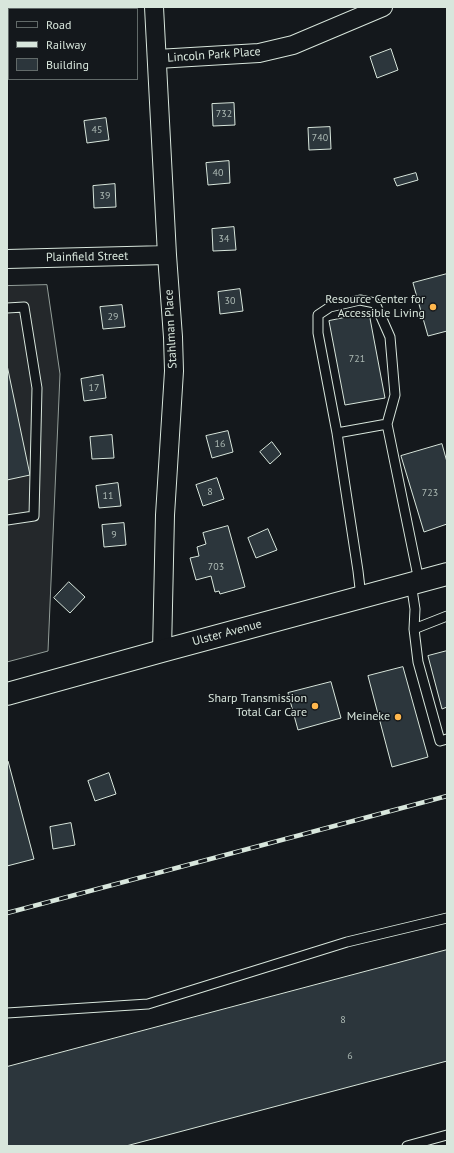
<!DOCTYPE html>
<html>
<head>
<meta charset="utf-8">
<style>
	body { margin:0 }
	#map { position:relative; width:454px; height:1153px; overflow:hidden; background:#14181c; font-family:"PT Sans",sans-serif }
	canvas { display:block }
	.frame { position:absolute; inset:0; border:8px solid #d8e6dc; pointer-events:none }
	.legend { position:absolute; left:8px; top:8px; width:130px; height:72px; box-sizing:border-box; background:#14181c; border:1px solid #626a69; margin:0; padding:5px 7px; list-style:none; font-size:12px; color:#d8e6dc }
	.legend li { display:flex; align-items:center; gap:8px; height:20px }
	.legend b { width:20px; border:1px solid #626a69 }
</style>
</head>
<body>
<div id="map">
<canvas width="454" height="1153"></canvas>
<div class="frame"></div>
<ul class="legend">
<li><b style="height:5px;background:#14181c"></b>Road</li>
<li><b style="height:5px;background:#d8e6dc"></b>Railway</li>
<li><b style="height:11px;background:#2c363c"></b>Building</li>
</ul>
</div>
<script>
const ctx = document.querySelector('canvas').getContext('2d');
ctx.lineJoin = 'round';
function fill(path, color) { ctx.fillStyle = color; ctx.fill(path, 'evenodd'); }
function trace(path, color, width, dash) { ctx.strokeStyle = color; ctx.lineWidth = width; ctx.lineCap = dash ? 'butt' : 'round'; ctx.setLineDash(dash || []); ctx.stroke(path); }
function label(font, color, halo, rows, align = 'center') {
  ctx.font = font + ' "PT Sans",sans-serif'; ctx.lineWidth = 3; ctx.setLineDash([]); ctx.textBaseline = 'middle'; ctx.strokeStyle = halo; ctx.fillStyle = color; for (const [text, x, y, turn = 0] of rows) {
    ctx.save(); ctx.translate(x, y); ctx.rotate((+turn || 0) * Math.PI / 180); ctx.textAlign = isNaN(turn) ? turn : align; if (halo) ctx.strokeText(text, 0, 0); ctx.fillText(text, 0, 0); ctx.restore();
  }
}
const parking = new Path2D(`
	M 47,285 L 60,374 L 48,651 L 7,662 L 7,286 Z`);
fill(parking, '#24282b');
trace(parking, '#939e99', 1);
const building = new Path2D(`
	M 391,49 L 398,70 L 377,78 L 370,57 Z
	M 234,103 L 235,125 L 213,126 L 212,104 Z
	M 106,118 L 109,140 L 87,143 L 84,121 Z
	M 330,127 L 331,149 L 309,150 L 308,128 Z
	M 229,161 L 230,183 L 208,185 L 206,163 Z
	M 416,173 L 418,180 L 397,186 L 394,179 Z
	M 115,184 L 116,207 L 94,208 L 93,186 Z
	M 234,227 L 236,250 L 213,251 L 212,229 Z
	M 447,274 L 447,331 L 428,336 L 413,283 Z
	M 240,289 L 243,311 L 220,314 L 218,292 Z
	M 122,305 L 125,327 L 103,329 L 100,307 Z
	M 369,313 L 385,398 L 345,405 L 329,321 Z
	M 7,365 L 30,475 L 7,480 Z
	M 103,375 L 106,398 L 84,401 L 81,379 Z
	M 228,431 L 233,452 L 212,458 L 206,436 Z
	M 112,435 L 114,458 L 92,459 L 90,437 Z
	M 272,442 L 281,454 L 270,464 L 260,452 Z
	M 442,444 L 447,462 L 447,524 L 424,532 L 401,456 Z
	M 217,478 L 224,499 L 203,506 L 196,485 Z
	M 118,483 L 121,506 L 99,508 L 96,486 Z
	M 124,523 L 126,545 L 104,547 L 102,525 Z
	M 228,526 L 245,587 L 220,594 L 219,591 L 215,592 L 211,576 L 196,580 L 190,558 L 199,556 L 197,547 L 206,544 L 203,533 Z
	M 268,529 L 277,550 L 256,558 L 248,538 Z
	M 69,582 L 85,597 L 70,613 L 54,598 Z
	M 447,651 L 447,707 L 442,709 L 428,656 Z
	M 403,667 L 428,757 L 392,767 L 368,676 Z
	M 331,682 L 341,718 L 298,730 L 288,693 Z
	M 7,761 L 8,761 L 34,859 L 7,866 Z
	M 109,773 L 116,794 L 95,801 L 88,781 Z
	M 71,823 L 75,845 L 53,849 L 50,827 Z
	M 447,950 L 447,1061 L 126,1146 L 7,1146 L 7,1067 Z`);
fill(building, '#2c363c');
trace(building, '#d8e6dc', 1);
const lane = new Path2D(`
	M 7,308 L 24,307 L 37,388 L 34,516 L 7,520
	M 337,433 L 318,333 L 318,315 L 330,307 L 360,300 L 375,303 L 390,337 L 395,395 L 387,424 L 419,581
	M 411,583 L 415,609 L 414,629 L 418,662 L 440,741 L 447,739
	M 361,597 L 358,571 L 337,433 L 387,424
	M 414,629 L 447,616
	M 7,1013 L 148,1004 L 347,942 L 447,918
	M 407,1146 L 447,1135`);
const street = new Path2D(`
	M 154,7 L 167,255 L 173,337 L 174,371 L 165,515 L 162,651
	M 157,59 L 259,53 L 293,45 L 383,7
	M 7,259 L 167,255`);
const primary = new Path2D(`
	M 7,694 L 162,651 L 447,574`);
trace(lane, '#d8e6dc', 11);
trace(street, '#d8e6dc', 20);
trace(primary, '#d8e6dc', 24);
trace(lane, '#14181c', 9);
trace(street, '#14181c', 18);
trace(primary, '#14181c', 22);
const rail = new Path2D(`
	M 7,913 L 447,796`);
trace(rail, '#d8e6dc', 4.5);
trace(rail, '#14181c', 3, [9]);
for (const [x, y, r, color] of [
	[433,307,4,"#ffb74d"],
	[315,706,4,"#ffb74d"],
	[398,717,4,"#ffb74d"]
]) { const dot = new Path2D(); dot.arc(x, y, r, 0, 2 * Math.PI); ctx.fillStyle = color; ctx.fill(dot); trace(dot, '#14181c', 1.5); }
label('10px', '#adbab4', null, [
	["732",224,114],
	["45",97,130],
	["740",320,138],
	["40",218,173],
	["39",105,196],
	["34",224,239],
	["30",230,301],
	["29",113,317],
	["721",357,359],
	["17",94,388],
	["16",220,444],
	["8",210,492],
	["723",430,493],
	["11",108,496],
	["9",114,535],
	["703",216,567],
	["8",343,1020],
	["6",350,1056]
]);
label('12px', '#d8e6dc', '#14181c', [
	["Lincoln Park Place",214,55,-4],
	["Plainfield Street",87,257,-1],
	["Stahlman Place",171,329,-93],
	["Ulster Avenue",227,633,-15]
]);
label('12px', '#d8e6dc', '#14181c', [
	["Resource Center for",425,300],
	["Accessible Living",425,314],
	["Sharp Transmission",307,699],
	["Total Car Care",307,713],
	["Meineke",390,717]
], 'right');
</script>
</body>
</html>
